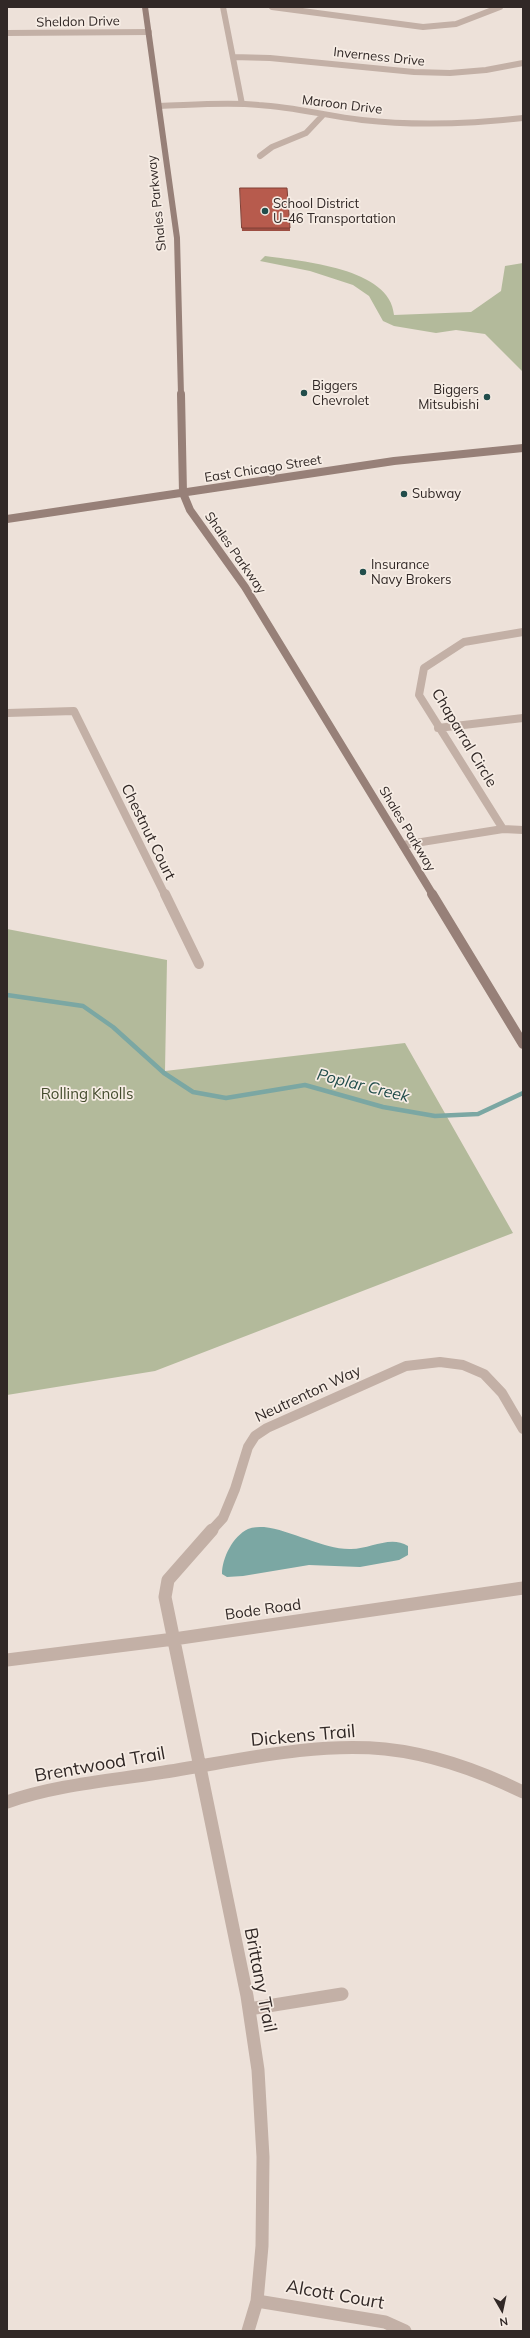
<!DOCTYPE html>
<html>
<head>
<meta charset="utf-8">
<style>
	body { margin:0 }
	#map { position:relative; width:530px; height:2338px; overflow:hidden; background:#ede1d9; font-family:Mulish,sans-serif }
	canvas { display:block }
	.frame { position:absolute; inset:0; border:8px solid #312826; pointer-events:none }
	.north { position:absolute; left:482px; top:2290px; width:40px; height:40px; -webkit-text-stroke:3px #f6ece4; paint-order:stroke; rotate:171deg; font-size:11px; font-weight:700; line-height:16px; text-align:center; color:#312826 }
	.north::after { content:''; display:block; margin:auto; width:14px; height:18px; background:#312826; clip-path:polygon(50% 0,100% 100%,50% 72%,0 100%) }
</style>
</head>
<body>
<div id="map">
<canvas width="530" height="2338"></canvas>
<div class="frame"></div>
<div class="north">N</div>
</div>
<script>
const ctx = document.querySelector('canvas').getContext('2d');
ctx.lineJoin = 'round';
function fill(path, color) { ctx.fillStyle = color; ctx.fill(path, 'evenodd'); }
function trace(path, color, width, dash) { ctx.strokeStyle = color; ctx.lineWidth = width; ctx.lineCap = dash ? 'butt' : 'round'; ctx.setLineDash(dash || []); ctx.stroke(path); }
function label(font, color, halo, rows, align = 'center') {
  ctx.font = font + ' Mulish,sans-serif'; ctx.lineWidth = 3.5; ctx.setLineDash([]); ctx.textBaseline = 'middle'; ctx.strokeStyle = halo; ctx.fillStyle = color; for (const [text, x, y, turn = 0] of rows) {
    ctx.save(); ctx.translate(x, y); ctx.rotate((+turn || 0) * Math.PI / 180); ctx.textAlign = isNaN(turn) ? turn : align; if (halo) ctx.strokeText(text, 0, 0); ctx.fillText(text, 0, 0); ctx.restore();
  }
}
fill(new Path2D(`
	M 265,256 C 301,261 391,268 394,315 L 471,312 L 501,291 L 505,266 L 523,263 L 523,372 L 485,334 L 456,330 L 436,333 L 394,326 L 383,321 L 369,296 L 353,285 L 310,271 L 260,261 Z
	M 7,929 L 167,960 L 165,1071 L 405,1043 L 513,1233 L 155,1371 L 7,1395 Z`), '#b3ba9b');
fill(new Path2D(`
	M 264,1527 C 291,1530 325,1550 351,1549 C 371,1549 390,1535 408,1546 L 408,1555 L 399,1560 L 360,1567 L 309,1565 L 243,1576 L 227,1577 L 222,1574 C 222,1558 233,1536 248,1529 C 253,1527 259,1527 264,1527 Z`), '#7ba7a3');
trace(new Path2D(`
	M 7,995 L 83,1006 L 113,1027 L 164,1073 L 193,1092 L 226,1098 L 305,1085 L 383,1107 L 435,1116 L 478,1114 L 523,1093`), '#7ba7a3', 4.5);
trace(new Path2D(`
	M 223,7 L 242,104
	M 272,7 L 423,27 L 456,24 L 500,7
	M 7,33 L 149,32
	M 233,57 L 270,58 L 414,72 L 450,73 L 486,70 L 523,63
	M 159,106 C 192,105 226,102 259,105 C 294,107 328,116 362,120 C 415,126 470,124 523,118
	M 260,156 L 272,147 L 306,133 L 323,115`), '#c3b0a6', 6);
trace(new Path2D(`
	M 523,632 L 464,642 L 424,668 L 419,695 L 503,829 L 523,830
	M 7,713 L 74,711 L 165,895
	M 438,728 L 523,718
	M 403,845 L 503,829`), '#c3b0a6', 8);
trace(new Path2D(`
	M 165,894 L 199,964
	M 211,1531 L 223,1518 L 235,1489 L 248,1447 L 255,1436 L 267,1428 L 406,1366 L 440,1362 L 463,1365 L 484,1374 L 502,1393 L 523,1429`), '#c3b0a6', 10);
trace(new Path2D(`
	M 212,1530 L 168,1580 L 165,1597 L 247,1996 L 258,2070 L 263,2157 L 262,2246 L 257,2301 L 248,2331
	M 7,1660 L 174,1639 L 523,1588
	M 7,1802 C 56,1785 107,1781 158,1773 C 233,1762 309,1742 385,1749 C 433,1754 480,1771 523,1792
	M 249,2009 L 342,1994
	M 257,2301 L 385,2322 L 405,2331`), '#c3b0a6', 13);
trace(new Path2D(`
	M 145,7 L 177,238 L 181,395`), '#978078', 6);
trace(new Path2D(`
	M 181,394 L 183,493 L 190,510 L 245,587 L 433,895
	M 7,519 L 394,461 L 523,448`), '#978078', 8);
trace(new Path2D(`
	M 432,894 L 523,1044`), '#978078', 10);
fill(new Path2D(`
	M 240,188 L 290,228 L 290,231 L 242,231 Z`), '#9d4e42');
const building = new Path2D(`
	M 240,188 L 287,188 L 290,228 L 242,228 Z`);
fill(building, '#b75b4d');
trace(building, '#804036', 1);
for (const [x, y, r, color] of [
	[265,211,4,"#214d4b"],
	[304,393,4,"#214d4b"],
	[487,397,4,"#214d4b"],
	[404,494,4,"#214d4b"],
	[363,572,4,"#214d4b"]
]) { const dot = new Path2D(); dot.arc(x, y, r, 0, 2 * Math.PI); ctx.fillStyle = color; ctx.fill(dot); trace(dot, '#f6ece4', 1.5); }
label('13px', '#312826', '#f6ece4', [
	["Sheldon Drive",78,22,-1],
	["Inverness Drive",379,57,6],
	["Maroon Drive",342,105,7],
	["Shales Parkway",157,203,-96],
	["East Chicago Street",263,469,-9],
	["Shales Parkway",235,553,55],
	["Shales Parkway",407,829,59]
]);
label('13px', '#312826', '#f6ece4', [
	["School District",273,204],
	["U-46 Transportation",273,219],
	["Biggers",312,386],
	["Chevrolet",312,401],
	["Biggers",479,390,"right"],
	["Mitsubishi",479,405,"right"],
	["Subway",412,494],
	["Insurance",371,565],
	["Navy Brokers",371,580]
], 'left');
label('15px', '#312826', '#f6ece4', [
	["Chaparral Circle",464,738,59],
	["Chestnut Court",148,832,64],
	["Neutrenton Way",308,1394,-25],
	["Bode Road",263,1610,-8]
]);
label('15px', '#444c2d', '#f6ece4', [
	["Rolling Knolls",87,1094]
]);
label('italic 16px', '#214d4b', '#f6ece4', [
	["Poplar Creek",363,1086,14]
]);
label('18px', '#312826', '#f6ece4', [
	["Dickens Trail",303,1736,-5],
	["Brentwood Trail",100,1765,-10],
	["Brittany Trail",260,1980,79],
	["Alcott Court",335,2295,10]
]);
</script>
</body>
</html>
